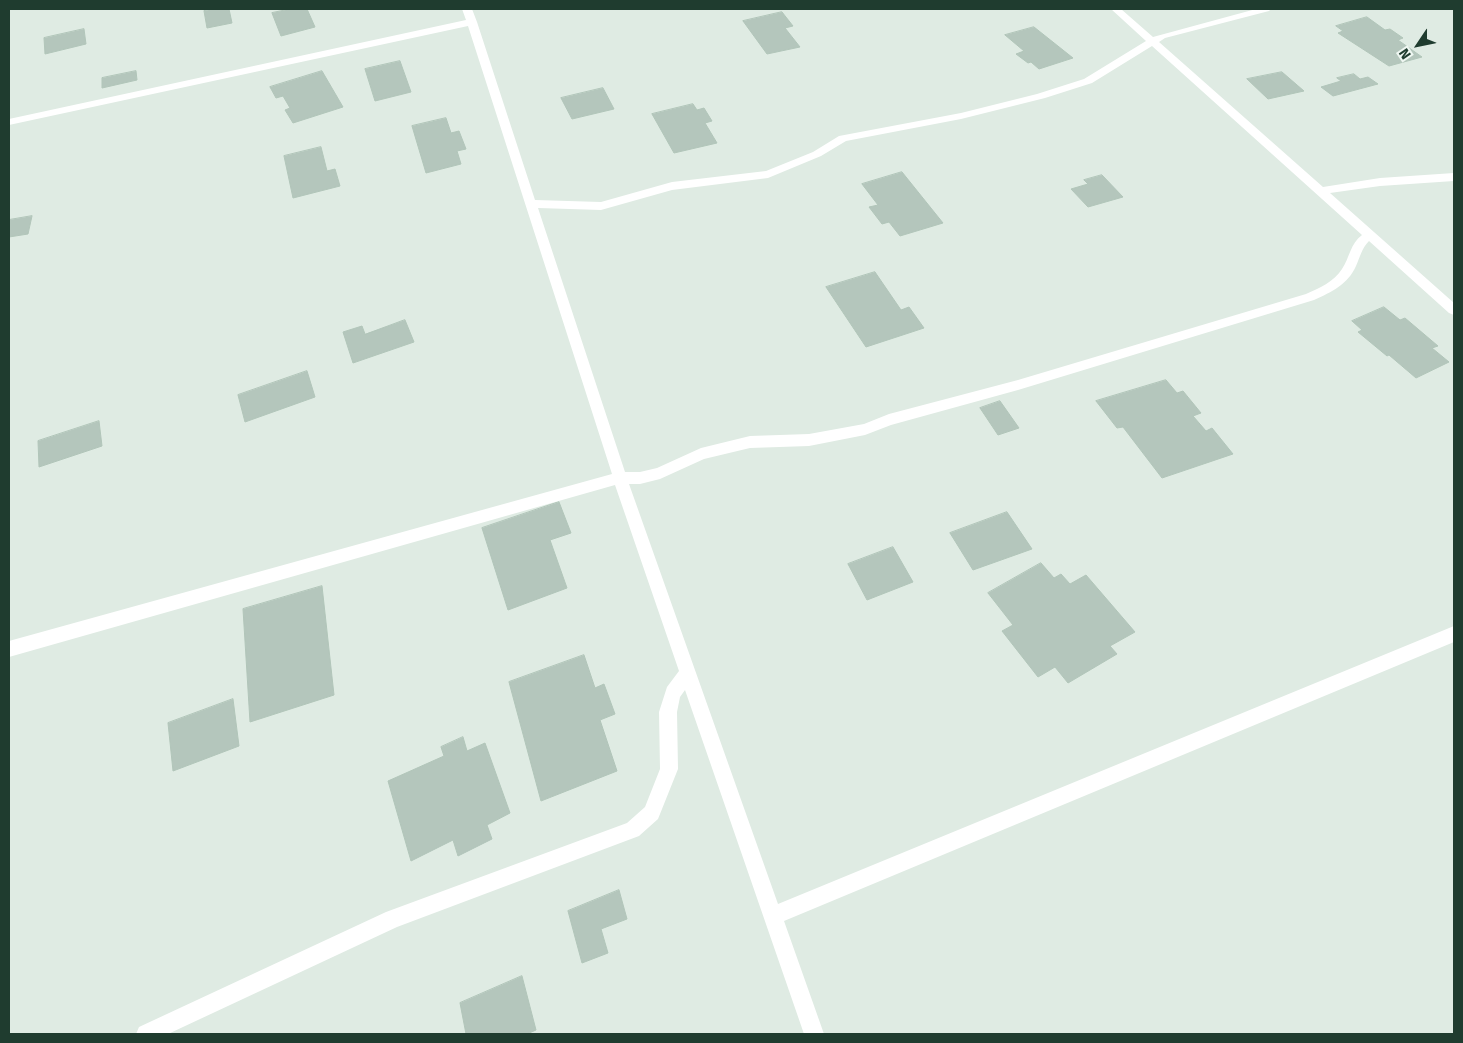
<!DOCTYPE html>
<html>
<head>
<meta charset="utf-8">
<style>
	body { margin:0 }
	#map { position:relative; width:1463px; height:1043px; overflow:hidden; background:#dfebe3; font-family:"Fira Sans",sans-serif }
	canvas { display:block }
	.frame { position:absolute; inset:0; border:10px solid #1f3c2f; pointer-events:none }
	.north { position:absolute; left:1393px; top:20px; width:50px; height:50px; -webkit-text-stroke:4px #eff7f2; paint-order:stroke; rotate:236deg; font-size:14px; font-weight:700; line-height:20px; text-align:center; color:#1f3c2f }
	.north::after { content:''; display:block; margin:auto; width:18px; height:22px; background:#1f3c2f; clip-path:polygon(50% 0,100% 100%,50% 72%,0 100%) }
</style>
</head>
<body>
<div id="map">
<canvas width="1463" height="1043"></canvas>
<div class="frame"></div>
<div class="north">N</div>
</div>
<script>
const ctx = document.querySelector('canvas').getContext('2d');
ctx.lineJoin = 'round';
function fill(path, color) { ctx.fillStyle = color; ctx.fill(path, 'evenodd'); }
function trace(path, color, width, dash) { ctx.strokeStyle = color; ctx.lineWidth = width; ctx.lineCap = dash ? 'butt' : 'round'; ctx.setLineDash(dash || []); ctx.stroke(path); }
const building = new Path2D(`
	M 213,9 L 229,9 L 232,23 L 207,28 L 204,11 Z
	M 290,9 L 307,9 L 315,27 L 281,36 L 272,13 Z
	M 782,12 L 793,26 L 785,28 L 800,47 L 767,54 L 743,21 Z
	M 1367,17 L 1385,30 L 1390,29 L 1403,38 L 1398,40 L 1422,57 L 1389,66 L 1338,33 L 1343,31 L 1336,26 Z
	M 1034,27 L 1073,58 L 1039,69 L 1031,62 L 1028,63 L 1016,54 L 1024,51 L 1005,35 Z
	M 84,29 L 86,44 L 45,54 L 44,38 Z
	M 400,61 L 411,92 L 375,101 L 365,69 Z
	M 136,71 L 137,80 L 102,88 L 102,78 Z
	M 322,71 L 343,107 L 293,123 L 285,110 L 290,108 L 283,96 L 276,98 L 270,87 Z
	M 1282,72 L 1304,91 L 1268,99 L 1247,79 Z
	M 1354,74 L 1360,79 L 1368,77 L 1378,84 L 1333,96 L 1321,87 L 1341,81 L 1337,78 Z
	M 603,88 L 614,109 L 572,119 L 561,98 Z
	M 693,104 L 697,110 L 704,108 L 712,121 L 705,123 L 717,143 L 674,153 L 652,114 Z
	M 446,118 L 451,133 L 459,131 L 466,149 L 457,151 L 461,164 L 426,173 L 412,126 Z
	M 321,147 L 327,171 L 335,169 L 340,186 L 293,198 L 284,156 Z
	M 902,172 L 943,223 L 900,236 L 889,222 L 882,224 L 869,207 L 878,205 L 862,184 Z
	M 1102,175 L 1123,197 L 1088,207 L 1071,189 L 1088,184 L 1084,180 Z
	M 32,216 L 28,234 L 9,237 L 9,220 Z
	M 875,272 L 901,310 L 909,307 L 924,328 L 866,347 L 826,287 Z
	M 1384,307 L 1400,320 L 1405,318 L 1438,346 L 1432,348 L 1449,362 L 1416,378 L 1389,355 L 1387,356 L 1358,332 L 1362,330 L 1352,321 Z
	M 405,320 L 414,342 L 353,363 L 343,332 L 362,326 L 365,334 Z
	M 307,371 L 315,397 L 245,422 L 238,395 Z
	M 1166,380 L 1177,393 L 1183,391 L 1201,413 L 1193,416 L 1206,431 L 1212,428 L 1233,454 L 1162,478 L 1123,427 L 1117,428 L 1096,401 Z
	M 1000,401 L 1019,428 L 998,435 L 980,408 Z
	M 99,421 L 102,446 L 39,467 L 38,441 Z
	M 559,502 L 571,533 L 550,540 L 567,588 L 508,610 L 482,528 Z
	M 1007,512 L 1032,549 L 973,570 L 950,533 Z
	M 893,547 L 913,582 L 867,600 L 848,564 Z
	M 1041,563 L 1054,578 L 1061,574 L 1070,584 L 1086,575 L 1135,632 L 1110,646 L 1117,654 L 1068,683 L 1055,667 L 1038,677 L 1002,631 L 1013,625 L 988,593 Z
	M 322,586 L 334,695 L 250,722 L 243,609 Z
	M 584,655 L 595,688 L 604,684 L 615,714 L 600,720 L 617,771 L 541,801 L 509,682 Z
	M 233,699 L 239,746 L 173,771 L 168,723 Z
	M 463,737 L 467,751 L 485,743 L 510,813 L 487,825 L 492,839 L 458,856 L 453,840 L 411,861 L 388,781 L 444,756 L 441,747 Z
	M 619,890 L 627,919 L 601,929 L 608,953 L 582,963 L 568,911 Z
	M 522,976 L 536,1030 L 527,1034 L 466,1034 L 460,1003 Z`);
fill(building, '#b4c6bc');
trace(building, '#b1c5b9', 1);
fill(new Path2D(`
	M 462,9 L 472,9 L 477,22 L 535,200 L 601,202 L 672,182 L 766,171 L 813,152 L 839,136 L 961,113 L 1037,94 L 1084,79 L 1146,41 L 1111,9 L 1121,9 L 1153,37 L 1256,9 L 1271,9 L 1269,11 L 1165,38 L 1159,42 L 1323,187 L 1380,178 L 1454,173 L 1454,181 L 1380,186 L 1330,193 L 1454,303 L 1454,315 L 1449,313 L 1369,241 C 1362,248 1360,257 1356,266 C 1348,284 1332,292 1314,300 L 1018,390 L 891,425 L 865,435 L 809,446 L 750,448 L 704,459 L 660,479 L 640,484 L 629,484 L 778,904 L 1454,626 L 1454,642 L 784,921 L 824,1034 L 804,1034 L 685,690 L 680,697 L 677,712 L 678,769 L 658,819 L 639,836 L 397,927 L 168,1034 L 136,1034 L 139,1027 L 386,912 L 627,823 L 645,807 L 660,769 L 659,712 L 667,687 L 679,671 L 615,485 L 9,657 L 9,641 L 612,474 L 468,26 L 9,125 L 9,119 L 466,20 ZM 1152,46 L 1362,235 C 1350,244 1350,257 1342,269 C 1334,282 1319,288 1306,294 L 1018,380 L 889,414 L 864,424 L 809,434 L 750,436 L 701,448 L 657,468 L 640,472 L 625,472 L 538,208 L 601,210 L 672,190 L 768,178 L 821,156 L 846,141 L 961,119 L 1045,98 L 1092,83 Z`), '#fff');
</script>
</body>
</html>
